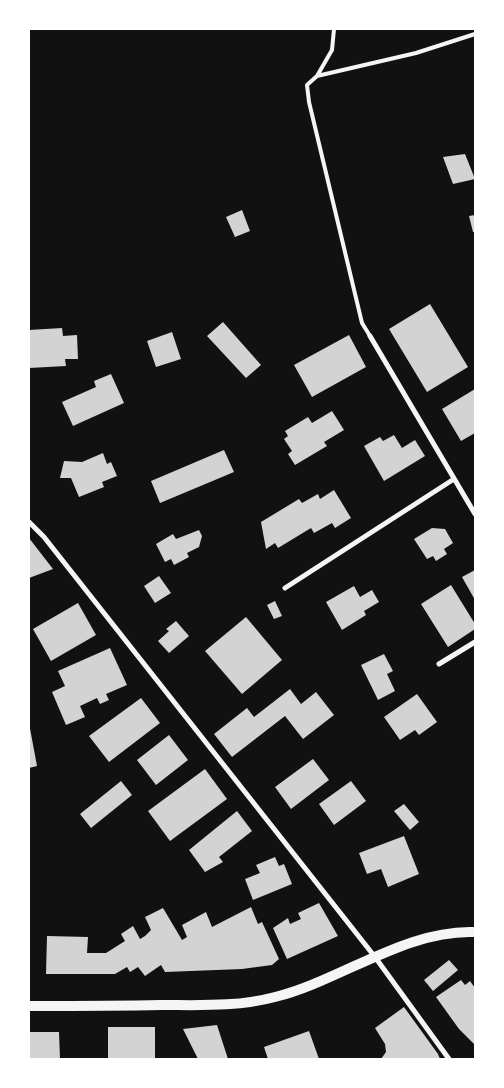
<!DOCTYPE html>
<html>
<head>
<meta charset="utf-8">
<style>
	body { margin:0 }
	#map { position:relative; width:504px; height:1088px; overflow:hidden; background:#111; font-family:"Source Sans 3",sans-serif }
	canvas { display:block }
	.frame { position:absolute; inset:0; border:30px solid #fff; pointer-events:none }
</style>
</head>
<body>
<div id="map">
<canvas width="504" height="1088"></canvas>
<div class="frame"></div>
</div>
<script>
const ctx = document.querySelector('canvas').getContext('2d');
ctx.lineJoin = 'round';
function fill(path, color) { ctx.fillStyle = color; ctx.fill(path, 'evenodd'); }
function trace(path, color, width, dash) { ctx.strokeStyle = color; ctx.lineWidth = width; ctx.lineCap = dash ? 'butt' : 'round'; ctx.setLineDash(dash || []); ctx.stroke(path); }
fill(new Path2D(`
	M 465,154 L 475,179 L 453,184 L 443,157 Z
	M 242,210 L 250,231 L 235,237 L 226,217 Z
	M 475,215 L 475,232 L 473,232 L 469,216 Z
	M 430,304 L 468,367 L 427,392 L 389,329 Z
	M 223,322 L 261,365 L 246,378 L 207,336 Z
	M 62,328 L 63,336 L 77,335 L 78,359 L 65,359 L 66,366 L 29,368 L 29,330 Z
	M 172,332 L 181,359 L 156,367 L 147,341 Z
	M 349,335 L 366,367 L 312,397 L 294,365 Z
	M 111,374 L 124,403 L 73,426 L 62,402 L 96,387 L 94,381 Z
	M 475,389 L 475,433 L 461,441 L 442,409 Z
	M 332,411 L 344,430 L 324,442 L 327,446 L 295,465 L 288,454 L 292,451 L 284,439 L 288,436 L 285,431 L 308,417 L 312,423 Z
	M 394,435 L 402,448 L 415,440 L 425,456 L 384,481 L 364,446 L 380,437 L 383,441 Z
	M 224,450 L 234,472 L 160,503 L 151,481 Z
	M 103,453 L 107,464 L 111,462 L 117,476 L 102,482 L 104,487 L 79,497 L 71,478 L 60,478 L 64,461 L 82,462 Z
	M 334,490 L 351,518 L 335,528 L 332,523 L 314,533 L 311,528 L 278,548 L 275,543 L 266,549 L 261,522 L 299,499 L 302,503 L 318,494 L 320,499 Z
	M 432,528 L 445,529 L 453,543 L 444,549 L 447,554 L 436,561 L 433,556 L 427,559 L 414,539 Z
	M 199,530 L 202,536 L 199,547 L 187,553 L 189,557 L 174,565 L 171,559 L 165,562 L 156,544 L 173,534 L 176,539 Z
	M 29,538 L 53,569 L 29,578 Z
	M 475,570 L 475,600 L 462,577 Z
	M 159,576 L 171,593 L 155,603 L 144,586 Z
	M 451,585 L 475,624 L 475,629 L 448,647 L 421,604 Z
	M 354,586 L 360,597 L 372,590 L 379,602 L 364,611 L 366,615 L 342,630 L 326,602 Z
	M 275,601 L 282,616 L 274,619 L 267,605 Z
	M 78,603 L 96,635 L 51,661 L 33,629 Z
	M 246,617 L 282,660 L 242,694 L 205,651 Z
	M 176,621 L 189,636 L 169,653 L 158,641 L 169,631 L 166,629 Z
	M 110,648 L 127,685 L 106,694 L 109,700 L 100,704 L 97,698 L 80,706 L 85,717 L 66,725 L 52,692 L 65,686 L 58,671 Z
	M 384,654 L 393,671 L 387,674 L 395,691 L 378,700 L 361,665 Z
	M 290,689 L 301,704 L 316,692 L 334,715 L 303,739 L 285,716 L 232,757 L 214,734 L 247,708 L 254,717 Z
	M 417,694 L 437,722 L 419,735 L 415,730 L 400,740 L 384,717 Z
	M 141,698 L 160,723 L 109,762 L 89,736 Z
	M 29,723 L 37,766 L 29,768 Z
	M 169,735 L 188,760 L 156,785 L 137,760 Z
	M 313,759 L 329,780 L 291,809 L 275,787 Z
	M 205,769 L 227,799 L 170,841 L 148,811 Z
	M 121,781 L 132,795 L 91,828 L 80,814 Z
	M 351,781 L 366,801 L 334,825 L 319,804 Z
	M 404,804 L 419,822 L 410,830 L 394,811 Z
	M 237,811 L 252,831 L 219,857 L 223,862 L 205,872 L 189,850 Z
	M 404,836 L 419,874 L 388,887 L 381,869 L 367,874 L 359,853 Z
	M 275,857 L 279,866 L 284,864 L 292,884 L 253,900 L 245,879 L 260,873 L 256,865 Z
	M 319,903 L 338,936 L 287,959 L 273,928 L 288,918 L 290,924 L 301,919 L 298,913 Z
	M 251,907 L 258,924 L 262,922 L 279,959 L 272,965 L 242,969 L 165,972 L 161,965 L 145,976 L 138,967 L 130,972 L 127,967 L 115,974 L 46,974 L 47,936 L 88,937 L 87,953 L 106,953 L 125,941 L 121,934 L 133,926 L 140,939 L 145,936 L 151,930 L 145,917 L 163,908 L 182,940 L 187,937 L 182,925 L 206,912 L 212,927 Z
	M 449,960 L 458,970 L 433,991 L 424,980 Z
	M 461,980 L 465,985 L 470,981 L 475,988 L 475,1045 L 459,1029 L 436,997 Z
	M 404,1007 L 438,1054 L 440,1059 L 381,1059 L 386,1052 L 385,1044 L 375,1028 Z
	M 217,1025 L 228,1059 L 198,1059 L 183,1029 Z
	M 108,1027 L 155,1027 L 155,1059 L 108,1059 Z
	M 309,1031 L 319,1059 L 268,1059 L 264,1047 Z
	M 29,1032 L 59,1032 L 60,1059 L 29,1059 Z`), '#d3d3d3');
trace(new Path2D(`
	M 317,76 L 332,50 L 334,29
	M 370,336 L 362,323 L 309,102 L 307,85 L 317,76 L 416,53 L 475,34`), '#f5f5f5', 4);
trace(new Path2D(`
	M 370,336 L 475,514
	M 29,522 L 44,537 L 375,957 L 449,1059
	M 285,588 L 454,479
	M 439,664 L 475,642`), '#f5f5f5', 5);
trace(new Path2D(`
	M 29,1006 C 73,1006 117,1006 161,1005 C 199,1005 238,1007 275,997 C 340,981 406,929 475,932`), '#f5f5f5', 10);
</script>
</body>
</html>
